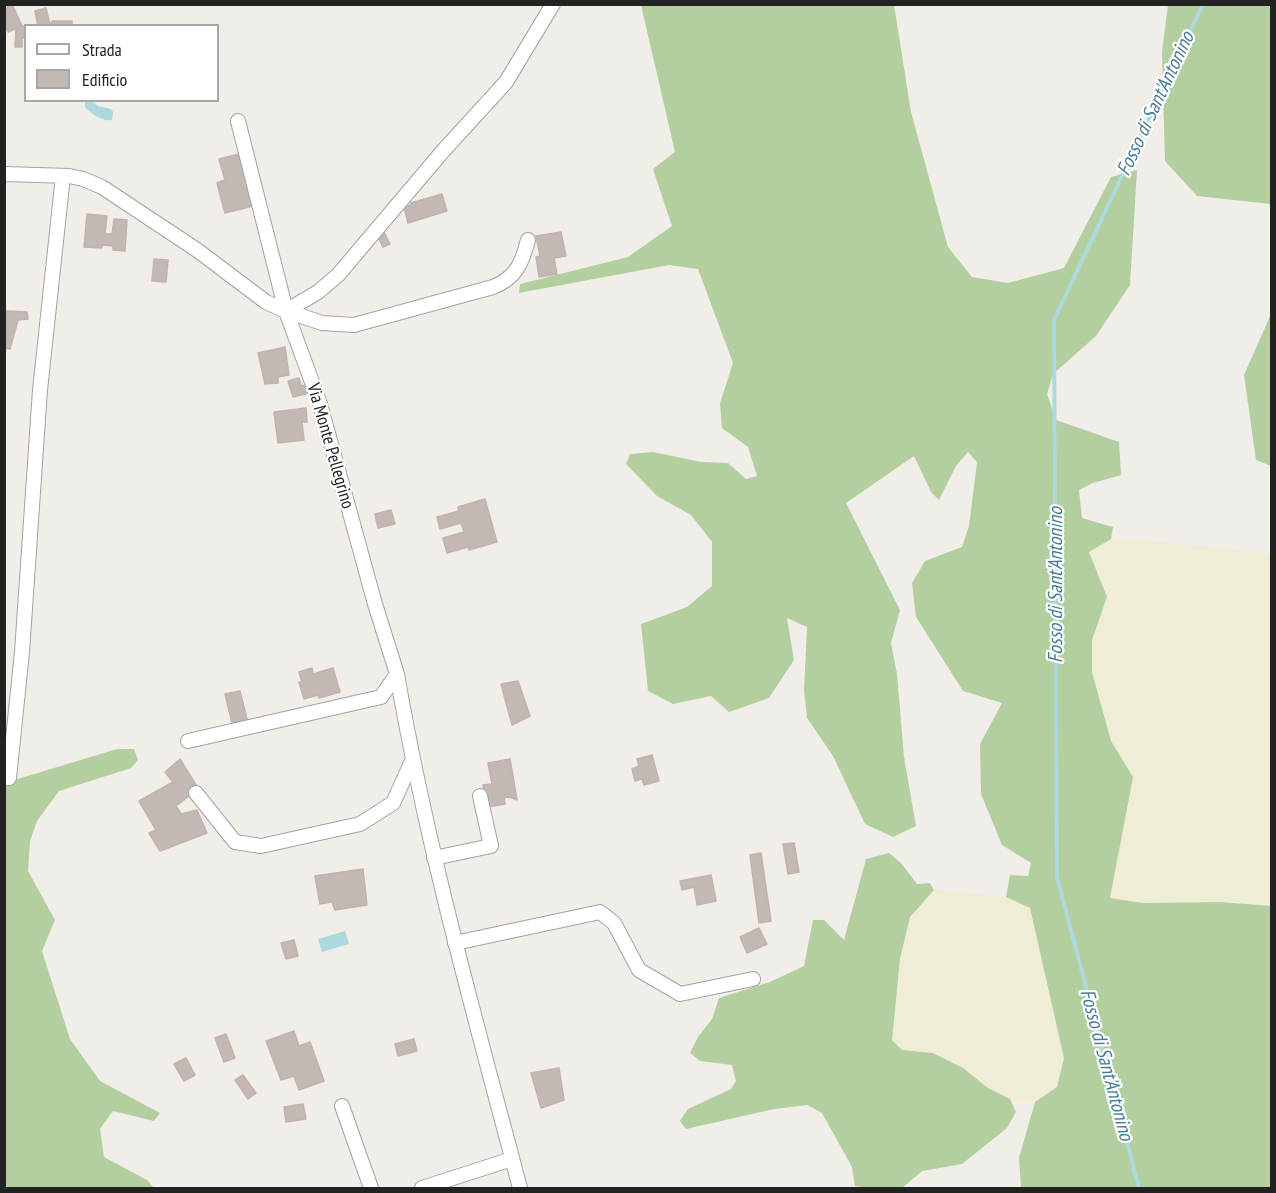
<!DOCTYPE html>
<html>
<head>
<meta charset="utf-8">
<style>
	body { margin:0 }
	#map { position:relative; width:1276px; height:1193px; overflow:hidden; background:#f1ede9; font-family:"PT Sans Narrow",sans-serif }
	canvas { display:block }
	.frame { position:absolute; inset:0; border:6px solid #222; pointer-events:none }
	.legend { position:absolute; left:24px; top:24px; width:195px; height:78px; box-sizing:border-box; background:#fff; border:2px solid #a7a7a7; margin:0; padding:8px 10px; list-style:none; font-size:18px; color:#222 }
	.legend li { display:flex; align-items:center; gap:12px; height:30px }
	.legend b { width:30px; border:2px solid #a7a7a7 }
</style>
</head>
<body>
<div id="map">
<canvas width="1276" height="1193"></canvas>
<div class="frame"></div>
<ul class="legend">
<li><b style="height:8px;background:#fff"></b>Strada</li>
<li><b style="height:16px;background:#c2b9b5"></b>Edificio</li>
</ul>
</div>
<script>
const ctx = document.querySelector('canvas').getContext('2d');
ctx.lineJoin = 'round';
function fill(path, color) { ctx.fillStyle = color; ctx.fill(path, 'evenodd'); }
function trace(path, color, width, dash) { ctx.strokeStyle = color; ctx.lineWidth = width; ctx.lineCap = dash ? 'butt' : 'round'; ctx.setLineDash(dash || []); ctx.stroke(path); }
function label(font, color, halo, rows, align = 'center') {
  ctx.font = font + ' "PT Sans Narrow",sans-serif'; ctx.lineWidth = 4.5; ctx.setLineDash([]); ctx.textBaseline = 'middle'; ctx.strokeStyle = halo; ctx.fillStyle = color; for (const [text, x, y, turn = 0] of rows) {
    ctx.save(); ctx.translate(x, y); ctx.rotate((+turn || 0) * Math.PI / 180); ctx.textAlign = isNaN(turn) ? turn : align; if (halo) ctx.strokeText(text, 0, 0); ctx.fillText(text, 0, 0); ctx.restore();
  }
}
fill(new Path2D(`
	M 1111,539 L 1142,540 L 1271,554 L 1271,906 L 1220,902 L 1143,903 L 1110,898 L 1133,777 L 1111,741 L 1092,672 L 1092,640 L 1107,597 L 1089,552 Z
	M 934,890 L 1006,897 L 1030,907 L 1064,1058 L 1057,1087 L 1035,1102 L 1010,1099 L 988,1088 L 963,1068 L 933,1053 L 902,1050 L 892,1040 L 900,959 L 910,917 Z`), '#efedd5');
fill(new Path2D(`
	M 641,5 L 894,5 L 911,112 L 948,247 L 972,277 L 1008,283 L 1064,268 L 1111,177 L 1137,170 L 1130,285 L 1096,336 L 1053,374 L 1047,394 L 1056,420 L 1119,442 L 1121,475 L 1093,483 L 1079,490 L 1082,518 L 1113,527 L 1111,539 L 1089,552 L 1107,597 L 1092,640 L 1092,672 L 1111,741 L 1133,777 L 1110,898 L 1143,903 L 1220,902 L 1271,906 L 1271,1188 L 1021,1188 L 1019,1158 L 1035,1102 L 1057,1087 L 1064,1058 L 1030,908 L 1006,897 L 1010,875 L 1028,876 L 1031,863 L 1002,845 L 981,794 L 980,744 L 1002,703 L 963,691 L 916,617 L 912,583 L 925,561 L 962,547 L 969,526 L 977,462 L 968,452 L 956,466 L 939,500 L 931,492 L 914,456 L 846,503 L 900,610 L 891,643 L 897,674 L 904,757 L 916,826 L 893,837 L 865,824 L 833,756 L 807,718 L 804,690 L 807,627 L 787,618 L 794,660 L 769,698 L 729,712 L 711,696 L 673,704 L 648,691 L 641,624 L 687,607 L 712,586 L 712,542 L 691,515 L 657,496 L 626,464 L 630,454 L 653,452 L 701,462 L 728,463 L 746,479 L 757,476 L 748,447 L 722,428 L 720,403 L 733,363 L 698,269 L 669,265 L 519,293 L 520,284 L 628,257 L 672,226 L 653,169 L 675,152 Z
	M 1168,5 L 1271,5 L 1271,204 L 1197,196 L 1165,161 L 1162,52 Z
	M 1271,314 L 1271,466 L 1256,460 L 1244,375 Z
	M 117,749 L 134,749 L 138,760 L 131,768 L 59,791 L 37,821 L 30,841 L 28,871 L 55,920 L 42,951 L 70,1039 L 100,1081 L 160,1113 L 154,1121 L 113,1111 L 100,1129 L 104,1157 L 147,1180 L 154,1188 L 5,1188 L 4,781 L 11,781 Z
	M 889,853 L 901,863 L 917,884 L 930,883 L 934,890 L 910,917 L 900,959 L 892,1040 L 902,1050 L 933,1053 L 963,1068 L 988,1088 L 1010,1099 L 1016,1112 L 1007,1128 L 962,1164 L 922,1171 L 902,1188 L 868,1188 L 855,1186 L 852,1167 L 822,1113 L 807,1105 L 774,1109 L 686,1129 L 680,1121 L 688,1109 L 731,1089 L 736,1081 L 732,1065 L 700,1061 L 690,1053 L 698,1037 L 712,1019 L 719,998 L 770,982 L 804,966 L 813,920 L 824,920 L 844,940 L 866,859 Z`), '#b4cf9f');
fill(new Path2D(`
	M 85,100 L 91,101 L 98,106 L 111,109 L 113,112 L 112,120 C 103,122 90,113 85,107 Z
	M 345,931 L 349,944 L 322,952 L 318,939 Z`), '#abd9dd');
trace(new Path2D(`
	M 1139,1188 L 1057,877 L 1054,320 L 1203,4`), '#abd9dd', 4);
const building = new Path2D(`
	M 4,4 L 12,4 L 22,26 L 8,32 L 4,25 Z
	M 46,8 L 50,25 L 52,21 L 72,21 L 72,26 L 38,26 L 35,11 Z
	M 22,26 L 26,26 L 26,38 L 22,38 L 22,47 L 15,47 L 16,29 Z
	M 239,154 L 253,206 L 225,213 L 217,183 L 225,180 L 219,159 Z
	M 442,194 L 447,211 L 408,223 L 404,207 L 411,205 L 411,203 Z
	M 87,214 L 107,216 L 105,234 L 112,234 L 114,219 L 127,220 L 125,251 L 113,250 L 113,246 L 102,245 L 102,248 L 84,247 Z
	M 384,232 L 390,244 L 383,247 L 377,235 Z
	M 561,232 L 566,256 L 554,258 L 557,274 L 539,277 L 536,257 L 540,256 L 536,236 Z
	M 154,259 L 168,260 L 166,282 L 152,281 Z
	M 6,311 L 27,312 L 28,319 L 18,320 L 10,349 L 4,348 Z
	M 285,347 L 289,375 L 278,377 L 278,383 L 265,384 L 258,353 Z
	M 299,378 L 301,386 L 306,385 L 309,393 L 293,397 L 288,381 Z
	M 306,408 L 307,422 L 302,422 L 304,440 L 278,443 L 274,412 Z
	M 485,499 L 497,542 L 469,550 L 468,547 L 447,553 L 443,538 L 464,532 L 461,523 L 440,529 L 437,517 L 459,511 L 458,507 Z
	M 391,510 L 395,524 L 378,528 L 375,514 Z
	M 312,668 L 313,674 L 333,668 L 340,692 L 319,698 L 318,695 L 304,699 L 299,682 L 302,682 L 299,672 Z
	M 518,681 L 530,716 L 512,725 L 501,684 Z
	M 240,691 L 247,719 L 232,723 L 225,694 Z
	M 652,755 L 659,781 L 644,785 L 642,779 L 635,781 L 632,769 L 639,766 L 637,759 Z
	M 180,759 L 196,785 L 190,789 L 189,796 L 176,806 L 181,814 L 197,810 L 207,833 L 160,851 L 149,833 L 156,830 L 139,801 L 173,782 L 165,772 Z
	M 510,759 L 517,800 L 509,797 L 504,798 L 505,804 L 487,807 L 483,785 L 492,784 L 488,763 Z
	M 794,843 L 799,872 L 788,874 L 783,844 Z
	M 761,853 L 771,921 L 759,923 L 750,855 Z
	M 363,869 L 367,905 L 335,910 L 332,902 L 320,904 L 315,876 Z
	M 711,875 L 716,901 L 697,905 L 694,887 L 682,890 L 680,881 Z
	M 759,928 L 767,944 L 747,953 L 740,937 Z
	M 294,940 L 298,956 L 286,959 L 281,943 Z
	M 294,1031 L 299,1046 L 310,1042 L 324,1081 L 299,1090 L 294,1076 L 281,1080 L 266,1041 Z
	M 226,1034 L 235,1058 L 224,1062 L 215,1038 Z
	M 414,1039 L 417,1051 L 398,1056 L 395,1044 Z
	M 186,1058 L 195,1075 L 184,1081 L 174,1064 Z
	M 559,1068 L 564,1100 L 541,1108 L 531,1073 Z
	M 243,1075 L 256,1093 L 248,1099 L 235,1080 Z
	M 303,1104 L 306,1119 L 286,1122 L 284,1107 Z`);
fill(building, '#c2b9b5');
trace(building, '#c3b2ab', 1.5);
const minor = new Path2D(`
	M 238,121 L 286,311
	M 4,174 L 69,176 L 83,179 L 102,187 L 197,250 L 266,302 L 286,311 L 320,404 L 375,604 L 397,674 L 381,697 L 188,741
	M 286,311 L 318,292 L 338,275 L 443,151 L 506,82 L 553,4
	M 286,311 L 322,323 L 354,325 L 493,287 C 516,278 522,263 528,240
	M 397,674 C 427,848 475,1018 520,1188
	M 9,778 L 22,652 L 40,390 L 63,176
	M 196,793 L 235,842 L 261,846 L 360,824 L 393,803 L 412,761
	M 434,858 L 491,846 L 480,796
	M 455,943 L 600,912 L 614,923 L 639,970 L 680,994 L 753,979
	M 342,1106 L 371,1188
	M 422,1188 L 512,1159`);
trace(minor, '#a3a3a3', 16);
trace(minor, '#fff', 14);
label('18px', '#222', '#fff', [
	["Via Monte Pellegrino",330,446,74]
]);
label('italic 20px', '#477a97', '#fff', [
	["Fosso di Sant'Antonino",1156,104,-65],
	["Fosso di Sant'Antonino",1056,585,-90],
	["Fosso di Sant'Antonino",1106,1065,75]
]);
</script>
</body>
</html>
